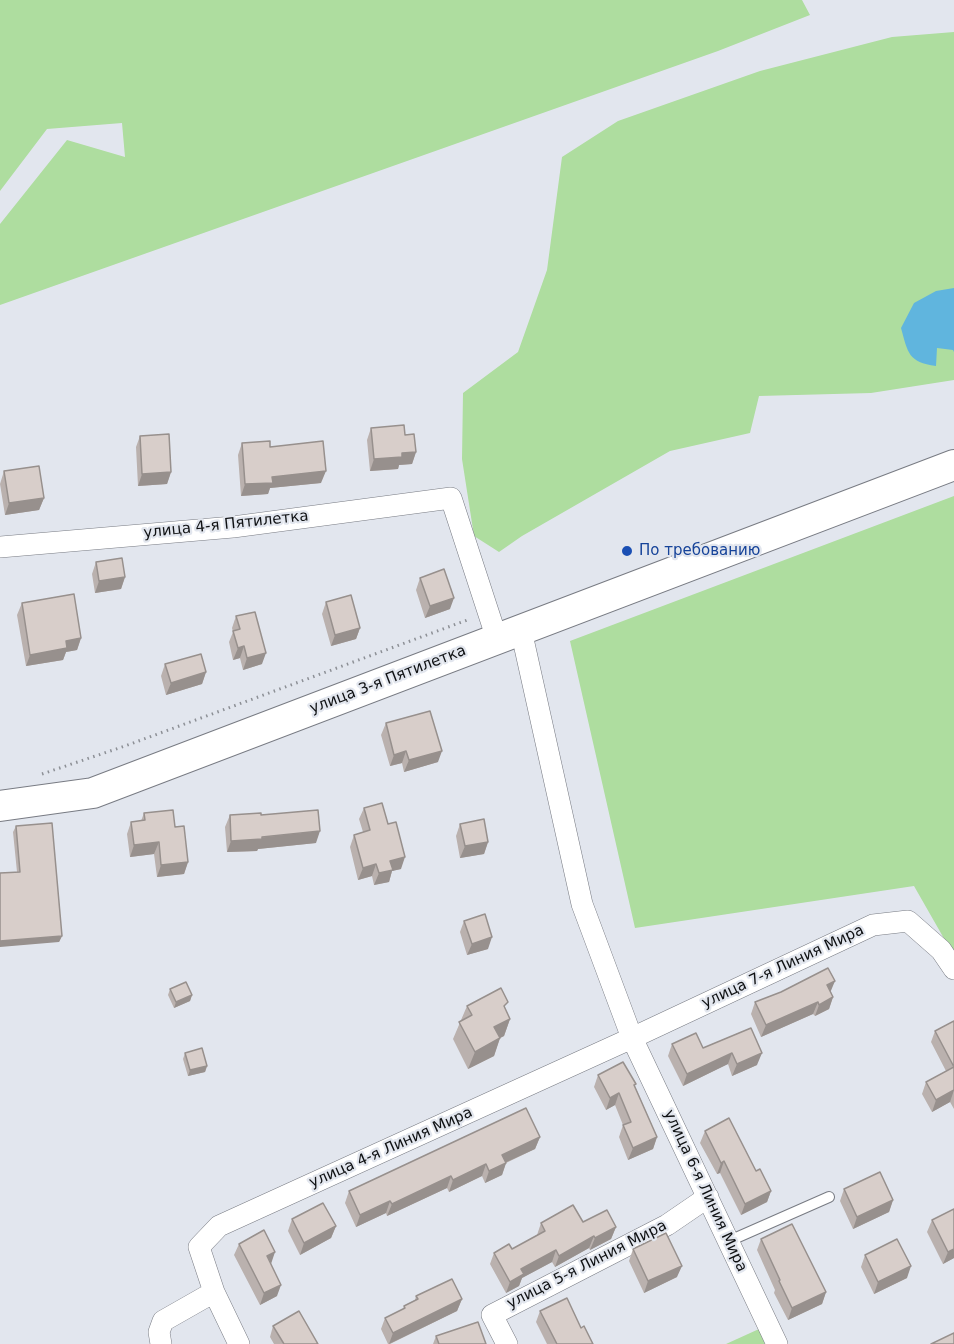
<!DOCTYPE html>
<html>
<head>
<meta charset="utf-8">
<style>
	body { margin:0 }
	canvas { display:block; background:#e2e6ee }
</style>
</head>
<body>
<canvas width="954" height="1344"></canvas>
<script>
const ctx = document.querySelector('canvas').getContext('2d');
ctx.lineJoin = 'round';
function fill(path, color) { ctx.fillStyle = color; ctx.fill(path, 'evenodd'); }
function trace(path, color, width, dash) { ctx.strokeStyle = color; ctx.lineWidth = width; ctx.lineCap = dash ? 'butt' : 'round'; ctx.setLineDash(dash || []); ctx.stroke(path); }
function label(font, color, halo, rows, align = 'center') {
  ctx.font = font + ' "DejaVu Sans",sans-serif'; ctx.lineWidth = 4.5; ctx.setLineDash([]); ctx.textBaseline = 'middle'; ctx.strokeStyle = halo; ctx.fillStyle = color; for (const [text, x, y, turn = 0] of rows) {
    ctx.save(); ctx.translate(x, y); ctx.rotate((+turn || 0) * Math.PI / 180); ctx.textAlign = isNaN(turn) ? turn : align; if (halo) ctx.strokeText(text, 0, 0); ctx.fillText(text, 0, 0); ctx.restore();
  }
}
fill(new Path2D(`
	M 0,0 L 802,0 L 810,15 L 718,51 L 0,305 L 0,224 L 67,140 L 125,157 L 122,123 L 47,129 L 0,191 Z
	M 954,32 L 954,380 L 871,393 L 759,396 L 750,433 L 670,451 L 522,536 L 499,552 L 474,536 L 462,459 L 463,393 L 518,352 L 547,270 L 562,157 L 618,121 L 760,71 L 892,37 Z
	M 954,496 L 954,956 L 914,886 L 635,928 L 570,641 Z
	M 759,1329 L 765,1344 L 726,1344 Z`), '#aedd9f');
fill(new Path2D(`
	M 954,288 L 954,352 L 953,350 L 937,348 L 936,366 C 908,362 908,353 901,328 L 914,303 L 936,291 Z`), '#60b5de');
const service = new Path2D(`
	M 729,1241 L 829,1197`);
const minor = new Path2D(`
	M 0,547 L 233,527 L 451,498 L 497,639
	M 521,630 L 582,904 L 632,1038 L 777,1344
	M 161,1344 L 159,1332 L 163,1321 L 214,1292
	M 239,1344 L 214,1292 L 199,1247 L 219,1226 L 632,1038 L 873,925 L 908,921 L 941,950 L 954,969
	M 507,1344 L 492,1315 L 667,1225 L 708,1197`);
const secondary = new Path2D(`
	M 0,806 L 93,793 L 954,465`);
trace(service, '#787b83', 12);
trace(minor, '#787b83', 22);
trace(secondary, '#787b83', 32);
trace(new Path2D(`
	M 42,774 L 125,746 L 470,619`), '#8d9096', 3, [1.5, 4.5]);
trace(service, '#fff', 10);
trace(minor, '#fff', 21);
trace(secondary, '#fff', 30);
fill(new Path2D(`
	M 371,428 L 405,435 L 416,452 L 412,464 L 399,465 L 398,469 L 370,471 L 367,440 Z
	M 140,436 L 171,472 L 167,484 L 138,486 L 136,447 Z
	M 242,443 L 270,447 L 321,483 L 270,488 L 268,494 L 241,496 L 238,455 Z
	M 4,471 L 44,498 L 39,510 L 5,515 L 0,484 Z
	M 96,562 L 125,577 L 121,589 L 95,593 L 92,574 Z
	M 420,578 L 450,609 L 425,618 L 416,590 Z
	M 326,602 L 360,628 L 356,639 L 331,646 L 322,614 Z
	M 22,603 L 81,638 L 77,650 L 66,652 L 63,660 L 26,666 L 17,615 Z
	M 236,616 L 262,664 L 243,670 L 240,658 L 233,660 L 229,642 L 233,632 L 232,628 Z
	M 165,664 L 206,672 L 202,684 L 166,695 L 161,676 Z
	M 386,723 L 438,762 L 404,772 L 402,763 L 390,766 L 381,735 Z
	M 364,808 L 401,869 L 392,871 L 389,882 L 374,885 L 372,876 L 358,880 L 350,847 L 354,835 L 363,832 L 359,819 Z
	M 144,813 L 188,862 L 184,874 L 157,877 L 154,854 L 130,857 L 127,834 L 131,822 L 141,821 Z
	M 230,815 L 261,815 L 316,843 L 258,849 L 257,851 L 227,852 L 225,827 Z
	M 460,824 L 488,842 L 484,854 L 460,858 L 456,836 Z
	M 16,826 L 62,936 L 59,942 L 17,872 L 13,832 Z
	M 464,921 L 488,949 L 467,955 L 460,932 Z
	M 170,989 L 192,995 L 190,1001 L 174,1008 L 168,995 Z
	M 831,992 L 833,997 L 829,1009 L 815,1016 L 813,1014 L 761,1037 L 751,1014 L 755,1002 Z
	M 467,1006 L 505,1009 L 510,1019 L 504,1036 L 500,1038 L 494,1056 L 468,1069 L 453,1039 Z
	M 954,1021 L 954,1109 L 950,1102 L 932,1112 L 922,1094 L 926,1082 L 946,1071 L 931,1042 L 935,1031 Z
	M 751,1028 L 757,1065 L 732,1076 L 728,1064 L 683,1086 L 668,1056 L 672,1044 L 703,1048 Z
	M 185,1053 L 207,1066 L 205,1072 L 188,1076 L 183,1059 Z
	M 598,1075 L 635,1086 L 657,1137 L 653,1149 L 628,1160 L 619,1137 L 623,1125 L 615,1105 L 606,1110 L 594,1087 Z
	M 705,1131 L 756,1171 L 771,1191 L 767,1202 L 741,1215 L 720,1173 L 717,1174 L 700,1143 Z
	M 540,1137 L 535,1149 L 506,1163 L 502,1175 L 485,1183 L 482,1176 L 449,1192 L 447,1188 L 387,1216 L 386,1213 L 356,1227 L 345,1203 L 349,1191 Z
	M 844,1189 L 893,1200 L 889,1212 L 853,1229 L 840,1201 Z
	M 292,1219 L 336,1226 L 331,1238 L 300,1255 L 288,1231 Z
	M 932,1220 L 954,1258 L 943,1264 L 927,1232 Z
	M 583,1222 L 616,1227 L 611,1239 L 590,1250 L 589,1248 L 555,1267 L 552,1262 L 522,1278 L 519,1286 L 506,1293 L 490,1264 L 494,1253 L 512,1249 L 537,1235 L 541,1223 Z
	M 761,1239 L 826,1292 L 822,1304 L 788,1320 L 774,1293 L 775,1290 L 757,1250 Z
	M 239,1244 L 271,1264 L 277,1296 L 260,1305 L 234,1255 Z
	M 633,1249 L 677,1277 L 644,1293 L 629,1261 Z
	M 865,1255 L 907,1278 L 874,1294 L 861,1267 Z
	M 416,1296 L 462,1299 L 457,1311 L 390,1344 L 388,1344 L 381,1329 L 385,1318 L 403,1309 L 404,1306 L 415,1300 Z
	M 540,1311 L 581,1328 L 593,1344 L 547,1344 L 536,1322 Z
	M 273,1326 L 318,1344 L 274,1344 L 270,1337 Z
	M 436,1336 L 486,1344 L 433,1344 Z`), '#bab1ae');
fill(new Path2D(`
	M 416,452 L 412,464 L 399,465 L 398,469 L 370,471 L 374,459 L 402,453 Z
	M 326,471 L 321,483 L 270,488 L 268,494 L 241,496 L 245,484 L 272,477 Z
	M 171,472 L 167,484 L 138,486 L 142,474 Z
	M 44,498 L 39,510 L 5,515 L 9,503 Z
	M 125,577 L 121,589 L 95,593 L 99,581 Z
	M 454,598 L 450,609 L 425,618 L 430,606 Z
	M 360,628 L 356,639 L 331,646 L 335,635 Z
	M 81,638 L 77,650 L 66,652 L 63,660 L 26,666 L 30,655 L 66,641 Z
	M 244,646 L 240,658 L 233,660 L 238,648 Z
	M 266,653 L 262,664 L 243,670 L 247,658 Z
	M 206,672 L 202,684 L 166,695 L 171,683 Z
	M 406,751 L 402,763 L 390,766 L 394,755 Z
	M 442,751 L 438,762 L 404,772 L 409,760 Z
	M 320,831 L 316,843 L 258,849 L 257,851 L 227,852 L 231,841 Z
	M 159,842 L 154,854 L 130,857 L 134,845 Z
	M 488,842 L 484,854 L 460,858 L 465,846 Z
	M 405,857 L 401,869 L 392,871 L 389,882 L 374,885 L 379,873 L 390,861 Z
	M 188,862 L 184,874 L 157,877 L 161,865 Z
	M 376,864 L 372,876 L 358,880 L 363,868 Z
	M 62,936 L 59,942 L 0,947 L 0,941 Z
	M 492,937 L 488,949 L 467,955 L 472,944 Z
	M 835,981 L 830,993 L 827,985 Z
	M 192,995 L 190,1001 L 174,1008 L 176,1002 Z
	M 833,997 L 829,1009 L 815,1016 L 819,1005 Z
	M 818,1002 L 813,1014 L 761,1037 L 766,1025 Z
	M 510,1019 L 504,1036 L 488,1044 L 494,1027 Z
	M 500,1038 L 494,1056 L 468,1069 L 475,1052 Z
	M 732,1053 L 728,1064 L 683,1086 L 687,1074 Z
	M 762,1053 L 757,1065 L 732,1076 L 737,1064 Z
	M 207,1066 L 205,1072 L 188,1076 L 190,1070 Z
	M 954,1090 L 950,1102 L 932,1112 L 936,1100 Z
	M 619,1093 L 615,1105 L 606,1110 L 610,1098 Z
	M 540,1137 L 535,1149 L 498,1166 L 502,1155 Z
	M 657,1137 L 653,1149 L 628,1160 L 633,1148 Z
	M 724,1161 L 720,1173 L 717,1174 L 721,1163 Z
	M 506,1163 L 502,1175 L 485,1183 L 489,1171 Z
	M 486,1164 L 482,1176 L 449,1192 L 453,1180 Z
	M 451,1176 L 447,1188 L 387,1216 L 392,1204 Z
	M 771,1191 L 767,1202 L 741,1215 L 745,1204 Z
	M 893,1200 L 889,1212 L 853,1229 L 857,1217 Z
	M 390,1201 L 386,1213 L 356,1227 L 360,1215 Z
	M 336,1226 L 331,1238 L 300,1255 L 304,1243 Z
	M 616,1227 L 611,1239 L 590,1250 L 595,1238 Z
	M 594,1236 L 589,1248 L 555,1267 L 559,1256 Z
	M 954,1249 L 954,1258 L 943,1264 L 948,1252 Z
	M 556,1250 L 552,1262 L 522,1278 L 519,1286 L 506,1293 L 510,1282 L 521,1269 Z
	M 275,1252 L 271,1264 L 267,1256 Z
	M 682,1266 L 677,1277 L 644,1293 L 648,1281 Z
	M 911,1266 L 907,1278 L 874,1294 L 878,1282 Z
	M 281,1285 L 277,1296 L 260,1305 L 264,1293 Z
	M 826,1292 L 822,1304 L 788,1320 L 792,1308 Z
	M 462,1299 L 457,1311 L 389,1344 L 393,1333 Z`), '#97908d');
const building = new Path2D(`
	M 404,425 L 405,435 L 414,434 L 416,452 L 402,453 L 402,457 L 374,459 L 371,428 Z
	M 169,434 L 171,472 L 142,474 L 140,436 Z
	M 270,441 L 270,447 L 323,441 L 326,471 L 272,477 L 273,483 L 245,484 L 242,443 Z
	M 39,466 L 44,498 L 9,503 L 4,471 Z
	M 122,558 L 125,577 L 99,581 L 96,562 Z
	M 444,569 L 454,598 L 430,606 L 420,578 Z
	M 74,594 L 81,638 L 66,641 L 67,648 L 30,655 L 22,603 Z
	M 351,595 L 360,628 L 335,635 L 326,602 Z
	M 255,612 L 266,653 L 247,658 L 244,646 L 238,648 L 233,631 L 240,629 L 236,616 Z
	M 201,654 L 206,672 L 171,683 L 165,664 Z
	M 430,711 L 442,751 L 409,760 L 406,751 L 394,755 L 386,723 Z
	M 382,803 L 388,824 L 396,822 L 405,857 L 390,861 L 393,870 L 379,873 L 376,864 L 363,868 L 354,835 L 370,830 L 364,808 Z
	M 173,810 L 175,827 L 184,826 L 188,862 L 161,865 L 159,842 L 134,845 L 131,822 L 145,820 L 144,813 Z
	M 318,810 L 320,831 L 262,837 L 262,839 L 231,841 L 230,815 L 261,813 L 261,815 Z
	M 484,819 L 488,842 L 465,846 L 460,824 Z
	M 52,823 L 62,936 L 0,941 L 0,873 L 20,872 L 16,826 Z
	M 485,914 L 492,937 L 472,944 L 464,921 Z
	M 828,968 L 835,981 L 827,985 L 833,997 L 819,1005 L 818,1002 L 766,1025 L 755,1002 L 781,992 Z
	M 186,982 L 192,995 L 176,1002 L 170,989 Z
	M 501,988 L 508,1002 L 504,1006 L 510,1019 L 494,1027 L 500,1038 L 475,1052 L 459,1022 L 472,1015 L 467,1006 Z
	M 954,1021 L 954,1067 L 935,1031 Z
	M 751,1028 L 762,1053 L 737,1064 L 732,1053 L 687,1074 L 672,1044 L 696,1033 L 703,1048 Z
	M 202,1048 L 207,1066 L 190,1070 L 185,1053 Z
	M 623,1062 L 636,1084 L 634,1085 L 657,1137 L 633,1148 L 623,1125 L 631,1122 L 619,1093 L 610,1098 L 598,1075 Z
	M 954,1067 L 954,1090 L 936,1100 L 926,1082 Z
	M 526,1108 L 540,1137 L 502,1155 L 506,1163 L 489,1171 L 486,1164 L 453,1180 L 451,1176 L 392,1204 L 390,1201 L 360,1215 L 349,1191 Z
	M 729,1118 L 756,1171 L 760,1169 L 771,1191 L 745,1204 L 724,1161 L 721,1163 L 705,1131 Z
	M 880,1172 L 893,1200 L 857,1217 L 844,1189 Z
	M 323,1203 L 336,1226 L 304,1243 L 292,1219 Z
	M 573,1205 L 583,1222 L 607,1210 L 616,1227 L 595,1238 L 594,1236 L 559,1256 L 556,1250 L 521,1269 L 524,1274 L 510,1282 L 494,1253 L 509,1244 L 512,1249 L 545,1231 L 541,1223 Z
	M 954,1209 L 954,1249 L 948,1252 L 932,1220 Z
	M 792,1224 L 826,1292 L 792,1308 L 779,1281 L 780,1280 L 761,1239 Z
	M 264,1230 L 275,1252 L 267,1256 L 281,1285 L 264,1293 L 239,1244 Z
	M 666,1233 L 682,1266 L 648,1281 L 633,1249 Z
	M 897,1239 L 911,1266 L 878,1282 L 865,1255 Z
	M 452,1279 L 462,1299 L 393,1333 L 385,1318 L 405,1308 L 404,1306 L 418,1299 L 416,1296 Z
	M 567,1298 L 581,1328 L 584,1326 L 593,1344 L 557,1344 L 540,1311 Z
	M 299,1311 L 318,1344 L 284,1344 L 273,1326 Z
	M 478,1322 L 486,1344 L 439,1344 L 436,1336 Z
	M 954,1333 L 954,1344 L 931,1344 Z`);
fill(building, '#d8ceca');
trace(building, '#97908d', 1.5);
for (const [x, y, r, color] of [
	[627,551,6,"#1a4fb4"]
]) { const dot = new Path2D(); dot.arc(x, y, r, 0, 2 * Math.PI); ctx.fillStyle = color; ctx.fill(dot); trace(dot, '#e2e6ee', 2); }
label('15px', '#0f1113', '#e2e6ee', [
	["улица 4-я Пятилетка",226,525,-6],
	["улица 3-я Пятилетка",388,680,-21],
	["улица 7-я Линия Мира",783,967,-25],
	["улица 4-я Линия Мира",391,1148,-24],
	["улица 6-я Линия Мира",705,1191,65],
	["улица 5-я Линия Мира",587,1265,-27]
]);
label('15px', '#164399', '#e2e6ee', [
	["По требованию",639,551]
], 'left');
</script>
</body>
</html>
